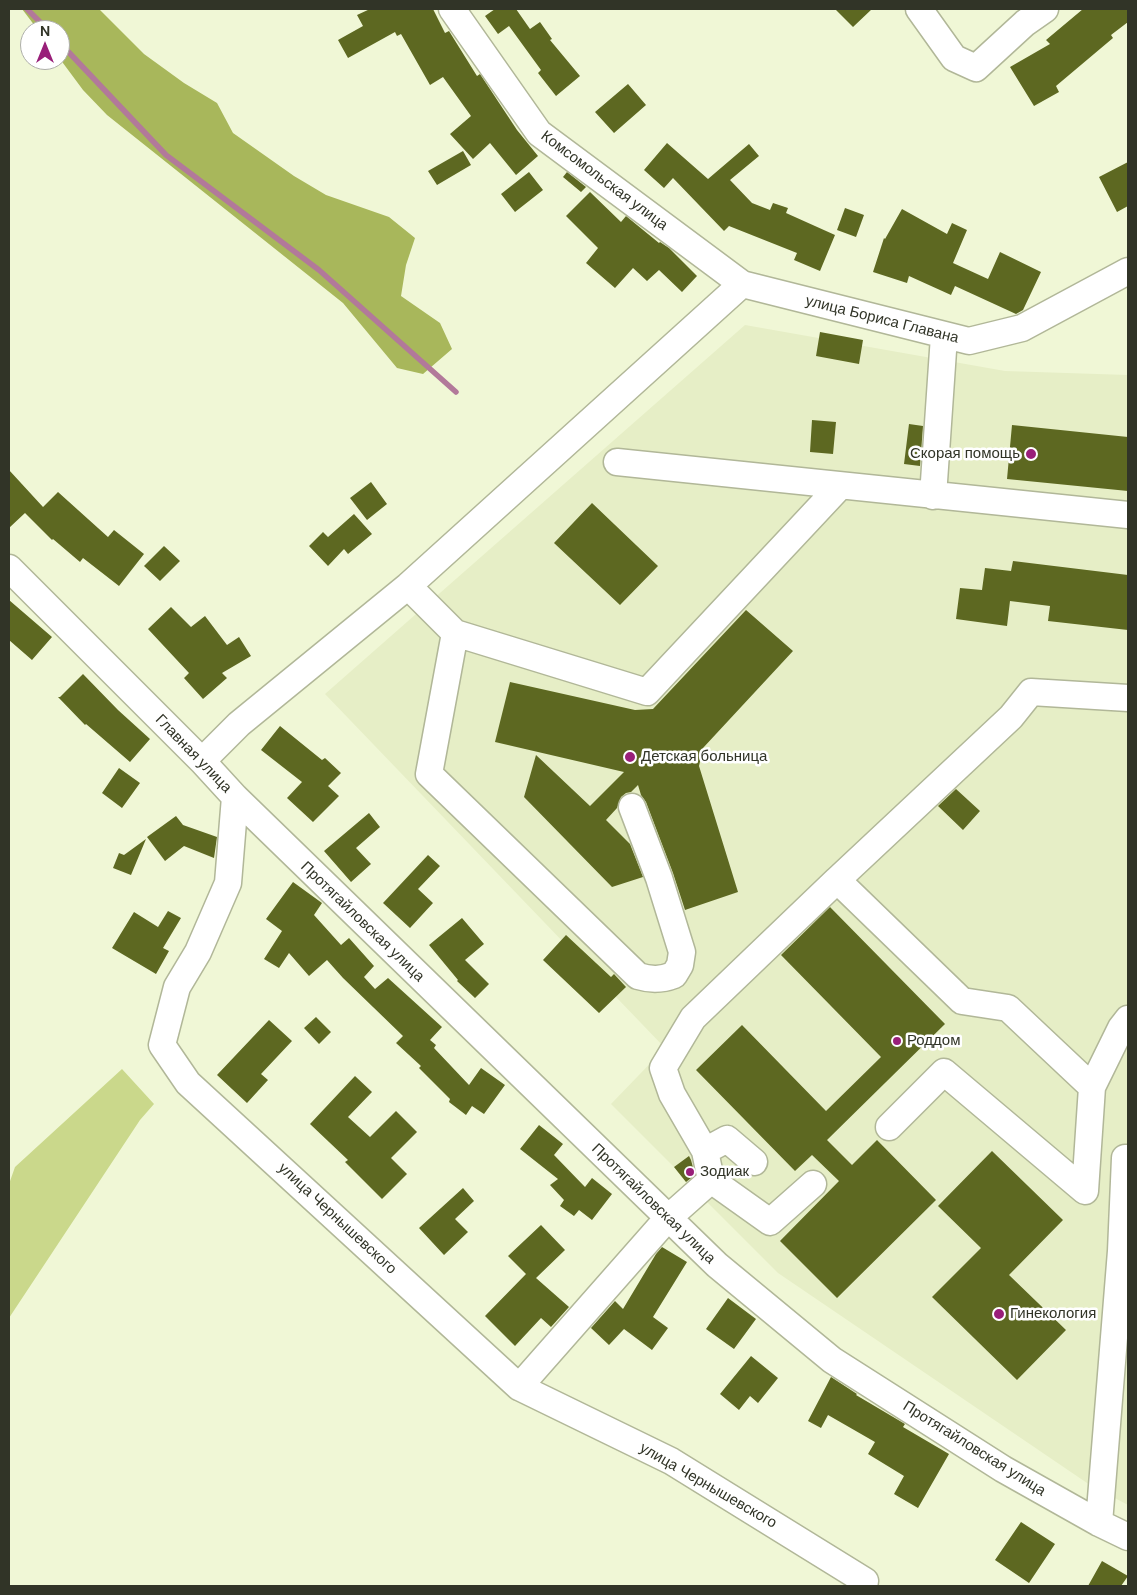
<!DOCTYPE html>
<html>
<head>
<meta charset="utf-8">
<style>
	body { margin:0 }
	#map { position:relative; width:1137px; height:1595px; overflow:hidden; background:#f0f7d6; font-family:"DM Sans",sans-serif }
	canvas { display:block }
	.frame { position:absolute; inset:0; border:10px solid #313427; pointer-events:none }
	.north { position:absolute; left:20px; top:20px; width:50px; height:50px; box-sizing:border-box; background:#fff; border:1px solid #adaea9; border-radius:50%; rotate:0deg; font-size:14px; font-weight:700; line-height:20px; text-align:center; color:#313427 }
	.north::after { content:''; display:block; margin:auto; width:18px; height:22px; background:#991f79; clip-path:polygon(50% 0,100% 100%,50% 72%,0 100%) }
</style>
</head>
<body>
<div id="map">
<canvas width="1137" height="1595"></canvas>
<div class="frame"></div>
<div class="north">N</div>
</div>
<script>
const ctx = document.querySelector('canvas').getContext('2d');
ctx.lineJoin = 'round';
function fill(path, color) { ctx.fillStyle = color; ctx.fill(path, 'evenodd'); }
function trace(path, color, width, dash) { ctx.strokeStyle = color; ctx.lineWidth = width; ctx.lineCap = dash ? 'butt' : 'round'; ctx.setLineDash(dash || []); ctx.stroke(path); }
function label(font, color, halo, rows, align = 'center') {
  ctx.font = font + ' "DM Sans",sans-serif'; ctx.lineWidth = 5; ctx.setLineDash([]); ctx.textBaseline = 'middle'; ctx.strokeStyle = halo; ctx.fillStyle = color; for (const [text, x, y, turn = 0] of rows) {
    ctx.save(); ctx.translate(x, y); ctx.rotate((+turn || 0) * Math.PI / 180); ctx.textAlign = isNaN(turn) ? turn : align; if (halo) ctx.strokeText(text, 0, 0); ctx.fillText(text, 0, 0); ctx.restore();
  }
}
fill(new Path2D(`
	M 745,325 L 1005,371 L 1128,375 L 1128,1505 L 1090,1485 L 778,1273 L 697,1192 L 691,1189 L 674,1167 L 611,1104 L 665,1048 L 325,694 Z`), '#e6eec6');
fill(new Path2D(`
	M 122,1069 L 154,1104 L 140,1120 L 9,1318 L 9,1184 L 15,1167 Z`), '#cad88b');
fill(new Path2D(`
	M 22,9 L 99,9 L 144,54 L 184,83 L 217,103 L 233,133 L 294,176 L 326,195 L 389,217 L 415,238 L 406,265 L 401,296 L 440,323 L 452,349 L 423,374 L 397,368 L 343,303 L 107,115 L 83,90 L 60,59 L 60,30 L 38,30 Z`), '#a8b75b');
trace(new Path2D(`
	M 27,9 L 48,30
	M 60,43 L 166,155 L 319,270 L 456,392`), '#b2799a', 5.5);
fill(new Path2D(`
	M 370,9 L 433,9 L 445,33 L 449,31 L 477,76 L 480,74 L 517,130 L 538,156 L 516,175 L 490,143 L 473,159 L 450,134 L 471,116 L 443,77 L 430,85 L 401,34 L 397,36 L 395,32 L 348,58 L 338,40 L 363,26 L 357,15 Z
	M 495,9 L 516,9 L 530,29 L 540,22 L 552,39 L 550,40 L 580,76 L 556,96 L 538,73 L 541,70 L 509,26 L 498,34 L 485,16 Z
	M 835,9 L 872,9 L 853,27 Z
	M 1083,9 L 1128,9 L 1128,22 L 1111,35 L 1113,38 L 1056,86 L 1059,92 L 1034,106 L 1010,67 L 1050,44 L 1046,40 Z
	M 628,84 L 646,105 L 614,133 L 595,112 Z
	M 667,143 L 708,179 L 749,144 L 759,156 L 730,180 L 752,203 L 770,210 L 773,203 L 788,208 L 786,213 L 835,235 L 820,271 L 794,260 L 797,253 L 729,226 L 724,231 L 673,178 L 664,188 L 644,170 Z
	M 463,151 L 471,165 L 437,185 L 428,171 Z
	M 1128,162 L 1128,206 L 1117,212 L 1099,177 Z
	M 529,172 L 543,190 L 515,212 L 501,194 Z
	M 567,172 L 586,187 L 581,192 L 563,177 Z
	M 590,192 L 621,222 L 626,216 L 659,243 L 660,242 L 669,248 L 697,276 L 682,292 L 659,270 L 647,281 L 633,268 L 615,288 L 586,263 L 598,248 L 566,216 Z
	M 845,208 L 864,215 L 856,237 L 837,230 Z
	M 902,209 L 947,234 L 952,223 L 967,230 L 953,263 L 988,279 L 1000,252 L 1041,272 L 1023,310 L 1016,314 L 955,286 L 951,295 L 909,276 L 907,283 L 873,272 L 884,238 L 885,239 Z
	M 820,332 L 863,340 L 859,364 L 816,356 Z
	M 812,420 L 836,422 L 833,454 L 810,452 Z
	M 909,424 L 923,426 L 920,466 L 904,464 Z
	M 1012,425 L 1128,437 L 1128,491 L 1007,479 Z
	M 9,470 L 43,507 L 58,492 L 108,537 L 114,530 L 144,554 L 119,586 L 83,558 L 80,562 L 53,539 L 52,540 L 25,513 L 9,528 Z
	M 371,482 L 387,504 L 367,520 L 350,498 Z
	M 592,503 L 658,566 L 620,605 L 554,543 Z
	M 354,514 L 372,534 L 348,554 L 344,549 L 328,566 L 309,546 L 323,532 L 328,537 Z
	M 164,546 L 180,561 L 160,581 L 144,566 Z
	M 1013,561 L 1128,575 L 1128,630 L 1048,621 L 1050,606 L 1010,601 L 1007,626 L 956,619 L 960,588 L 982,590 L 985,568 L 1011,571 Z
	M 9,600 L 52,637 L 32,660 L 9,640 Z
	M 171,607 L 191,627 L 205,616 L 227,645 L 239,637 L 251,656 L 222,673 L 227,678 L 203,699 L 184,678 L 189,673 L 148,629 Z
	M 746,610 L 793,651 L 703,748 L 699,766 L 738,892 L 685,910 L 673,873 L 646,802 L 641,795 L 638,785 L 631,792 L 626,793 L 621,797 L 617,808 L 606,820 L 630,844 L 643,877 L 612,887 L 524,797 L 536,755 L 590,806 L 624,772 L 495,742 L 510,682 L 635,710 L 653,709 Z
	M 83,674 L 118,710 L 150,739 L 130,762 L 86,724 L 85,725 L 58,697 L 60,697 Z
	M 280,726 L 322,760 L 325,758 L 341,773 L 328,786 L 339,796 L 313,822 L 287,798 L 302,782 L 261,750 Z
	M 119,768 L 140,783 L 122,808 L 102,793 Z
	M 956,789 L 980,811 L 963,830 L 938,806 Z
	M 369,813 L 380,827 L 356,848 L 371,864 L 351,882 L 324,851 Z
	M 176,816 L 183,825 L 217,837 L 214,858 L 184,846 L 165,861 L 147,837 Z
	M 146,839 L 131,875 L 113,868 L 119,853 L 124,855 Z
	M 428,855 L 440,866 L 418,889 L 433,903 L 410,928 L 383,903 Z
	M 293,882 L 322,903 L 314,915 L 341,945 L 349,938 L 374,966 L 364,977 L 375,989 L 388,978 L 442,1027 L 430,1040 L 436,1045 L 434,1048 L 469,1085 L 481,1068 L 505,1085 L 484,1114 L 472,1106 L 466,1115 L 449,1102 L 450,1099 L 419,1068 L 421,1066 L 396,1043 L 403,1036 L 343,978 L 327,960 L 309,976 L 289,953 L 279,968 L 264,959 L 282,931 L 266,919 Z
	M 830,907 L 945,1024 L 827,1140 L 852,1165 L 877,1140 L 936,1200 L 837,1298 L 780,1241 L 839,1181 L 812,1155 L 795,1171 L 696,1070 L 742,1025 L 826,1111 L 881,1057 L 781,955 Z
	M 168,911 L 181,918 L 163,948 L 169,951 L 156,974 L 112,948 L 134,912 L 158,927 Z
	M 462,918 L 484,944 L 465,960 L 489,984 L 475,998 L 457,981 L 458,980 L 429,945 Z
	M 566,935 L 611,977 L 614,974 L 626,987 L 599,1013 L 543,960 Z
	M 316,1017 L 331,1032 L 319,1044 L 304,1028 Z
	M 269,1020 L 292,1041 L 261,1074 L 268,1080 L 247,1103 L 217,1075 Z
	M 355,1076 L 372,1092 L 348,1117 L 370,1137 L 396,1111 L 417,1132 L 391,1158 L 407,1174 L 382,1199 L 345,1162 L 348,1160 L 310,1124 Z
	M 539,1125 L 563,1144 L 554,1155 L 585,1187 L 592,1178 L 612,1194 L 592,1220 L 579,1210 L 574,1216 L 560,1206 L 564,1200 L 550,1185 L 558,1179 L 520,1149 Z
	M 992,1151 L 1063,1220 L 1009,1275 L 1066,1330 L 1017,1380 L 932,1297 L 981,1248 L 938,1206 Z
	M 689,1156 L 691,1160 L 695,1175 L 686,1182 L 674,1167 Z
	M 463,1188 L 474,1201 L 455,1219 L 468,1232 L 444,1255 L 419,1228 Z
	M 541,1225 L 565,1250 L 536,1278 L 569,1307 L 551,1327 L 541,1318 L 515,1346 L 485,1316 L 526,1274 L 508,1256 Z
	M 662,1247 L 687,1262 L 653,1317 L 668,1328 L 652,1350 L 624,1329 L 609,1345 L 591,1328 L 615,1301 L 623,1309 L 656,1254 Z
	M 728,1298 L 756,1319 L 734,1349 L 706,1329 Z
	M 751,1356 L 778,1378 L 758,1403 L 750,1396 L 739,1410 L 720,1394 Z
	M 831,1377 L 857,1394 L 856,1395 L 905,1424 L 903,1427 L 949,1454 L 918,1508 L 894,1494 L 904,1476 L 868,1454 L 875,1442 L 828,1415 L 821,1428 L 808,1421 Z
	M 1021,1522 L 1055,1544 L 1029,1583 L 995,1560 Z
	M 1102,1561 L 1128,1576 L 1121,1586 L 1088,1586 Z`), '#5d6821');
const minor = new Path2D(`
	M 452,9 L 539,133 L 742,284 L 969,341 L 1022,328 L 1128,271
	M 919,9 L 954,58 L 976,68 L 1025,23 L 1045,9
	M 617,462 L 1128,515
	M 933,496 L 944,336
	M 9,568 L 202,761 L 235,797 L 717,1265 L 832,1360 L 1003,1469 L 1099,1523 L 1128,1537
	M 408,586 L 455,633 L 647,692 L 840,486
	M 455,633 L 429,774 L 638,976 C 651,980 661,980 674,975 L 680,965 L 682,952 L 659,878 L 632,807
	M 202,761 L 239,724 L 408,586 L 742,284
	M 235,797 L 228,883 L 198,952 L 177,987 L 162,1045 L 188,1083 L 519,1387 L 671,1461 L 865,1581
	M 837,880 L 1011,717 L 1031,692 L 1128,698
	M 1092,1087 L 1121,1028 L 1128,1019
	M 705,1151 L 727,1139 L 754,1162
	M 711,1180 L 770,1222 L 813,1184
	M 519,1387 L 667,1219 L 711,1180 L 705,1151 L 672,1094 L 663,1068 L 693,1018 L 837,880 L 962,1001 L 1008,1008 L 1092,1087 L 1085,1191 L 944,1072 L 889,1127
	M 1099,1523 L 1121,1251 L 1125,1158 L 1128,1158`);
trace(minor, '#b1b798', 29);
trace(minor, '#fff', 26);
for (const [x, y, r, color] of [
	[1031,454,6,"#991f79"],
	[630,757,6,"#991f79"],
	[897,1041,5,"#991f79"],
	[690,1172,5,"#991f79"],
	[999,1314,6,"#991f79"]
]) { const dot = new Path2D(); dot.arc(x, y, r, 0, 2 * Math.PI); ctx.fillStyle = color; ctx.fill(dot); trace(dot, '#fff', 2); }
label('15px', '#313427', '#fff', [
	["Комсомольская улица",604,181,37],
	["улица Бориса Главана",882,320,14],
	["Главная улица",193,754,46],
	["Протягайловская улица",362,922,44],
	["Протягайловская улица",653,1204,44],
	["улица Чернышевского",337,1219,43],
	["Протягайловская улица",974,1449,32],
	["улица Чернышевского",708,1486,30]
]);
label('15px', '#313427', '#fff', [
	["Скорая помощь",1020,454,"right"],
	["Детская больница",641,757],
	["Роддом",907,1041],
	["Зодиак",700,1172],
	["Гинекология",1010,1314]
], 'left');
</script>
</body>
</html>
